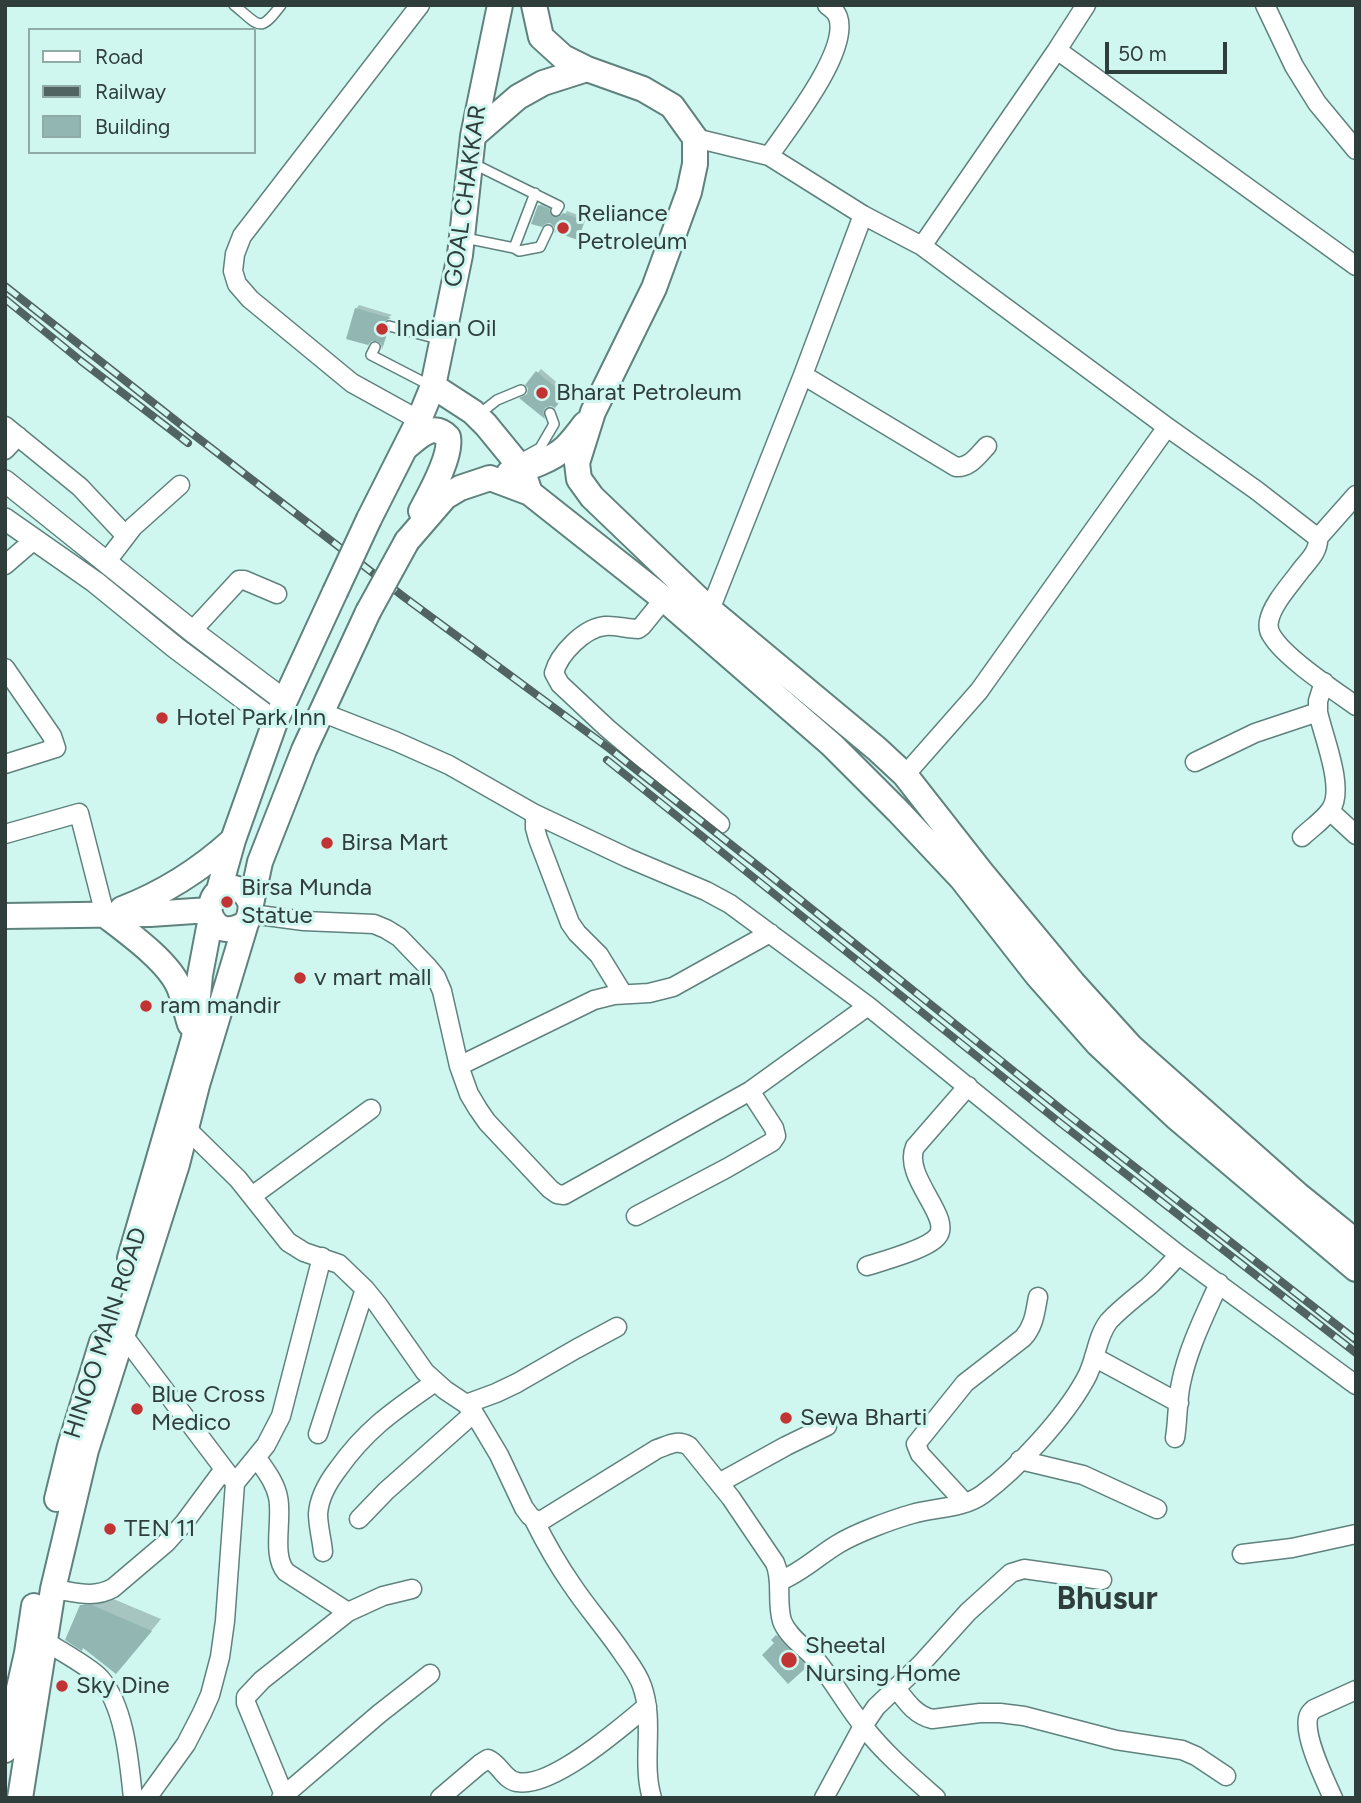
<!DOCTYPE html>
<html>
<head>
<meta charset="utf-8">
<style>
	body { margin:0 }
	#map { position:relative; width:1361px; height:1803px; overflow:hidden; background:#d0f6f0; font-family:Figtree,sans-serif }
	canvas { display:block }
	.frame { position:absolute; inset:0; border:7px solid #2f3e3b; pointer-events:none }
	.legend { position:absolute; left:28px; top:28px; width:228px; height:126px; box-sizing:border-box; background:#d0f6f0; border:2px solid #90aca8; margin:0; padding:9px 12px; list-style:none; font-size:21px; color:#2f3e3b }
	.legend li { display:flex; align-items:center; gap:14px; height:35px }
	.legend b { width:35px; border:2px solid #90aca8 }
	.scale { position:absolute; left:1105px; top:42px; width:122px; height:32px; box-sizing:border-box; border:4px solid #2f3e3b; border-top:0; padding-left:9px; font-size:21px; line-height:24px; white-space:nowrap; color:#2f3e3b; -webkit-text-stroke:5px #d0f6f0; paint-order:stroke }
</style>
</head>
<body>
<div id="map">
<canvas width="1361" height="1803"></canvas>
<div class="frame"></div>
<ul class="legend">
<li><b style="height:9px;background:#fff"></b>Road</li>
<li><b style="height:9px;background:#516461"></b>Railway</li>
<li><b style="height:19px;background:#92b6b1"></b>Building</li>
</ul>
<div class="scale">50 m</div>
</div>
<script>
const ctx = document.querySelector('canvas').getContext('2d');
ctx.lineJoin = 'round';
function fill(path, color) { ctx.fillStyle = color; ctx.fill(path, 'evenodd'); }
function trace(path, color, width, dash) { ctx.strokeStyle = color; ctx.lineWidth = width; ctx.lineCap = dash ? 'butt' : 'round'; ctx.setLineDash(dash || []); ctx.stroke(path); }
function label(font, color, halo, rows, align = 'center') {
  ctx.font = font + ' Figtree,sans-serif'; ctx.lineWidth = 6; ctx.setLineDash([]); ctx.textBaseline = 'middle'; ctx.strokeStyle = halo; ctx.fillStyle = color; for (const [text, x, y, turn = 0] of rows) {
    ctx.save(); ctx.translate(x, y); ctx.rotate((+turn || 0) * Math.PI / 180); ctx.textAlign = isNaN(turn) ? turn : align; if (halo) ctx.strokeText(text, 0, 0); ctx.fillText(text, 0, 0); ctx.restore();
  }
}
fill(new Path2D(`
	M 542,203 L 552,206 L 552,210 L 556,215 L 564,215 L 567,211 L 586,218 L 580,235 L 577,238 L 556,226 L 539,206 Z
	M 359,305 L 392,315 L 385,319 L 385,325 L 389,329 L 383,346 L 356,309 Z
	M 541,369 L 567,391 L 558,403 L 547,406 L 545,408 L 547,414 L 545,417 L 522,398 L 529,393 L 529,388 L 527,385 Z
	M 93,1594 L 104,1595 L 161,1619 L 127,1660 L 82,1606 Z
	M 789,1625 L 817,1654 L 789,1681 L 777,1643 L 773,1640 Z`), '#0003');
fill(new Path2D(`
	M 538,205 L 549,209 L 550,214 L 553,217 L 559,217 L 563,213 L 584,221 L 578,240 L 555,232 L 554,227 L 550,223 L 545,224 L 542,227 L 531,224 Z
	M 355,308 L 391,318 L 385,321 L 382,324 L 383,328 L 387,333 L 382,349 L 381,344 L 377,341 L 372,341 L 368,345 L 346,339 Z
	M 536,371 L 565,395 L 555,408 L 551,406 L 545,408 L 543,412 L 545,419 L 519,398 L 527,394 L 528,388 L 525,385 Z
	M 80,1605 L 92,1605 L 152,1631 L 116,1674 L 83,1648 L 82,1651 L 65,1640 Z
	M 776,1635 L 807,1667 L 788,1684 L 762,1655 L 774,1643 L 771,1640 Z`), '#92b6b1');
const service = new Path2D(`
	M 234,5 C 260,26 259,34 281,5
	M 472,163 L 559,206 L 556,211
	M 465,238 L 514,248 L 519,251 L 540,247 L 548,230
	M 514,248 L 535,193
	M 389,326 L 442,340
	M 375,347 L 371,355 L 431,386
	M 478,415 L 497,400 L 521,390
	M 520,459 L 540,448 L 554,424 L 550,413`);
const minor = new Path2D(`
	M 1265,5 L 1294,66 L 1317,103 L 1356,150
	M 1057,50 L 1356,266
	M 695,138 L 769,156 L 863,215 L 922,246 L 1167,427 L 1256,490 L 1318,538 C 1319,551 1309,560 1301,570 C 1291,584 1272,604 1269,621 C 1268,626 1269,632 1272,636 C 1285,658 1334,690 1356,706
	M 769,156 C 788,128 850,51 838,17 C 836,11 832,9 827,5
	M 922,246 L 1057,50 L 1086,5
	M 803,375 L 956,467 C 970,468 978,455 987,446
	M 419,420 L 352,383 L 250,299 L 237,284 L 233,271 L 235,254 L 242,236 L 420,5
	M 5,426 L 80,487 L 126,536
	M 5,450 L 18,436
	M 1318,538 L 1356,495
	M 107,561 L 133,527 L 180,485
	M 5,565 L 34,540
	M 664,599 L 642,626 L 638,629 C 627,629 616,625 605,626 C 584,628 559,654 554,673 L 560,684 L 607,728 L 720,824
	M 710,610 L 803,375 L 863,215
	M 192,631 L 239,580 L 244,580 L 277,594
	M 5,668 L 52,736 L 56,748 L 5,764
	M 321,712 L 395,741 L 449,765 L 535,814 L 628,858 L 706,891 L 730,904 L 868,1006 L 1039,1145 L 1179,1255 L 1356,1385
	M 1195,762 L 1255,733 L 1318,712
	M 905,775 L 979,691 L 1167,427
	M 1330,811 L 1356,835
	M 535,814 L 535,828 L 538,839 L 570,923 L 577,933 L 599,955 L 623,994
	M 5,834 L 79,813 L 105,915
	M 1302,837 C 1311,828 1324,820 1331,809 C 1345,788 1323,736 1318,712 L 1318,701 L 1324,682
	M 251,914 L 304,921 L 374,924 L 386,929 L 399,937 L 427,966 L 436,977 L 442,991 L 459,1066 L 469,1094 L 478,1109 L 487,1122 L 550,1189 L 557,1194 L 564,1195 L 750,1091 L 774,1128 L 776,1136 L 772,1142 L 727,1168 L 636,1216
	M 459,1066 L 594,1000 L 614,995 L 649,993 L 673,987 L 770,933
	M 750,1091 L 868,1006
	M 187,1129 L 238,1179 L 288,1242 L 304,1252 L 339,1264 L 365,1289 L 378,1305 L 425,1372 L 445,1390 L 466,1404 L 474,1413 L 499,1455 L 524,1508 L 530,1516 L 537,1521 L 544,1519 L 657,1449 C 669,1445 677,1439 689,1446 L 731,1498 L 775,1563 C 783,1581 776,1601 782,1621 C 788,1637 806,1648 817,1661 C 834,1682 847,1706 864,1727 C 884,1753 911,1776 936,1798
	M 252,1196 L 371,1109
	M 867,1266 C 883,1261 927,1249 937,1237 C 954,1218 902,1177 915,1147 L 968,1086
	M 123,1335 L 231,1478
	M 1094,1357 L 1179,1403
	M 466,1404 L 496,1393 L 517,1383 L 576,1349 L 617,1327
	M 318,1434 L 365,1289
	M 1175,1438 C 1178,1420 1177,1401 1181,1383 C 1188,1348 1205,1315 1219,1283
	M 257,1458 C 265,1470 275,1482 278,1497 C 283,1519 271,1555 286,1572 L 348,1612
	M 1020,1460 L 1083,1475 L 1157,1509
	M 719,1483 L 786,1446 L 827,1426
	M 965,1503 L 920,1454 L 916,1444 L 965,1383 L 1023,1338 C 1034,1326 1035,1313 1038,1297
	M 359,1519 L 386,1491 L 474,1413
	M 534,1520 C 545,1542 558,1565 572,1585 C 588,1609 607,1630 623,1654 C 630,1664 638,1674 642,1686 C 655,1722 641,1762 652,1798
	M 323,1552 C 322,1540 318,1526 318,1514 C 319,1498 328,1482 338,1469 C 367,1428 395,1410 435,1382
	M 1242,1554 L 1292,1548 L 1356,1534
	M 780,1581 C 802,1572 818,1556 838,1544 C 856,1533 891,1520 912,1514 C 935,1507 963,1509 983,1494 C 1018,1468 1064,1418 1085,1380 C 1096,1362 1096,1337 1109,1321 C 1121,1308 1136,1297 1149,1286 C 1160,1276 1169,1265 1179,1255
	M 53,1589 C 75,1592 93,1599 113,1588 L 166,1543 L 184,1523 L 224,1469
	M 46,1642 C 59,1650 90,1667 100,1678 C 125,1707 129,1761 133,1798
	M 896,1688 C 906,1701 915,1715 932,1719 L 980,1713 L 1000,1713 L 1024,1716 L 1116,1740 L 1182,1750 L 1196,1756 L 1226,1776
	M 284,1795 L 246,1703 L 246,1697 L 262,1680 L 348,1612 L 383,1596 L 412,1589
	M 147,1798 L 186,1744 L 202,1713 L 210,1695 L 220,1657 L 225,1621 L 235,1483 L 266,1445 L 281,1416 L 322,1257
	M 281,1798 L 379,1714 L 430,1674
	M 440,1798 L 480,1764 L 488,1759 C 500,1764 504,1780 517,1782 C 551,1789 622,1727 647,1706
	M 824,1798 L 863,1726 L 876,1707 L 921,1664 L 968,1612 L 1011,1573 L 1024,1569 L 1102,1580
	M 1333,1798 C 1325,1780 1304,1738 1308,1718 C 1309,1713 1310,1713 1314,1709 L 1356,1690`);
const tertiary = new Path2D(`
	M 5,481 L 192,631 L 285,701
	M 5,519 L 95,582 L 176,648 L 275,722`);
const secondary = new Path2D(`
	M 534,5 L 541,37 L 563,57 L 587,69 L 643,89 L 672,106 L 695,138 L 695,164 L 689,192 L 654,288 L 593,412 L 577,463 L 579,479 L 592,497 L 710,610 L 877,749 L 905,775 L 981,872 L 1073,983 L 1131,1047 L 1298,1195 L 1356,1242
	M 473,136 L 518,97 L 543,83 L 587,69
	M 433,386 L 473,412 L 486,425 L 522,469 L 530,493
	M 405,448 C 419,437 433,421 448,437 C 452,456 430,494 421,511
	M 509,473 C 528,468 551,461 566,447 C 573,440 579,432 585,424
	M 369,519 L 419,420 L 433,386 L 460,255 L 473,136 L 500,5
	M 407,541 L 445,497 L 460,488 L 490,478 L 530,493 L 664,599 L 832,745 L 898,811 L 962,879 L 1037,975 L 1098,1044 L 1176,1117 L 1356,1269
	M 219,890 L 233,840 L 275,722 L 335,592
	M 251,904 L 260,862 L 304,750 L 368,612
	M 122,909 C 164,893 200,870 233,840
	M 105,915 C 127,932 168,961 179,987 C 184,999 186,1012 190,1024
	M 5,916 L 150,914 L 209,910
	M 130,1258 L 194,1038 L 200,975 L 211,917
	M 57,1499 L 70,1446 L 102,1342
	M 5,1750 L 27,1653 L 34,1606
	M 20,1798 L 53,1589 L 86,1450 L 177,1164 L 197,1085 L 246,923 C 265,890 219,873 211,904 C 209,910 208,909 210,914 C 217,933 232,932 246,923`);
trace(service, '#5f827d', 12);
trace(minor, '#5f827d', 21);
trace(tertiary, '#5f827d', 24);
trace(secondary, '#5f827d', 28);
trace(service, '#fff', 9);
trace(minor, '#fff', 18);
trace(tertiary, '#fff', 21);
trace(secondary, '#fff', 24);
const rail = new Path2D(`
	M 5,286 L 189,431 L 404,597 L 610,749 L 762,869 L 1066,1113 L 1356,1340
	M 5,299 L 81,361 L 188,443
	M 607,760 L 1059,1122 L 1356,1353`);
trace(rail, '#516461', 8);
trace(rail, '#d0f6f0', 5, [16]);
const secondaryBridge = new Path2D(`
	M 335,592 L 369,519
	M 368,612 L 407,541`);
trace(secondaryBridge, '#5f827d', 28, []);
trace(secondaryBridge, '#fff', 24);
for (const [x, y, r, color] of [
	[563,228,7,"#c23333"],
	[382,329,7,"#c23333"],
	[542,393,7,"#c23333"],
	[162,718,7,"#c23333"],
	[327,843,7,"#c23333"],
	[227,902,7,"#c23333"],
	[300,978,7,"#c23333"],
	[146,1006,7,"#c23333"],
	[137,1409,7,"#c23333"],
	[786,1418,7,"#c23333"],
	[110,1529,7,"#c23333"],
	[789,1660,9,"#c23333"],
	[62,1686,7,"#c23333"]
]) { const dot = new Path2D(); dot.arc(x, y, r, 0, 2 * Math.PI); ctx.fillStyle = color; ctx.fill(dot); trace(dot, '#d0f6f0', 2.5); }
label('24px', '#2f3e3b', '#d0f6f0', [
	["GOAL CHAKKAR",466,196,-82],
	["HINOO MAIN ROAD",106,1333,-72]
]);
label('24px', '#2f3e3b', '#d0f6f0', [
	["Reliance",577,214],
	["Petroleum",577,242],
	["Indian Oil",396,329],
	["Bharat Petroleum",556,393],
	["Hotel Park Inn",176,718],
	["Birsa Mart",341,843],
	["Birsa Munda",241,888],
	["Statue",241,916],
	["v mart mall",314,978],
	["ram mandir",160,1006],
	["Blue Cross",151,1395],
	["Medico",151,1423],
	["Sewa Bharti",800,1418],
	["TEN 11",124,1529],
	["Sheetal",805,1646],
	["Nursing Home",805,1674],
	["Sky Dine",76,1686]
], 'left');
label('bold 32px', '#2f3e3b', '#d0f6f0', [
	["Bhusur",1107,1600]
]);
</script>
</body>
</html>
